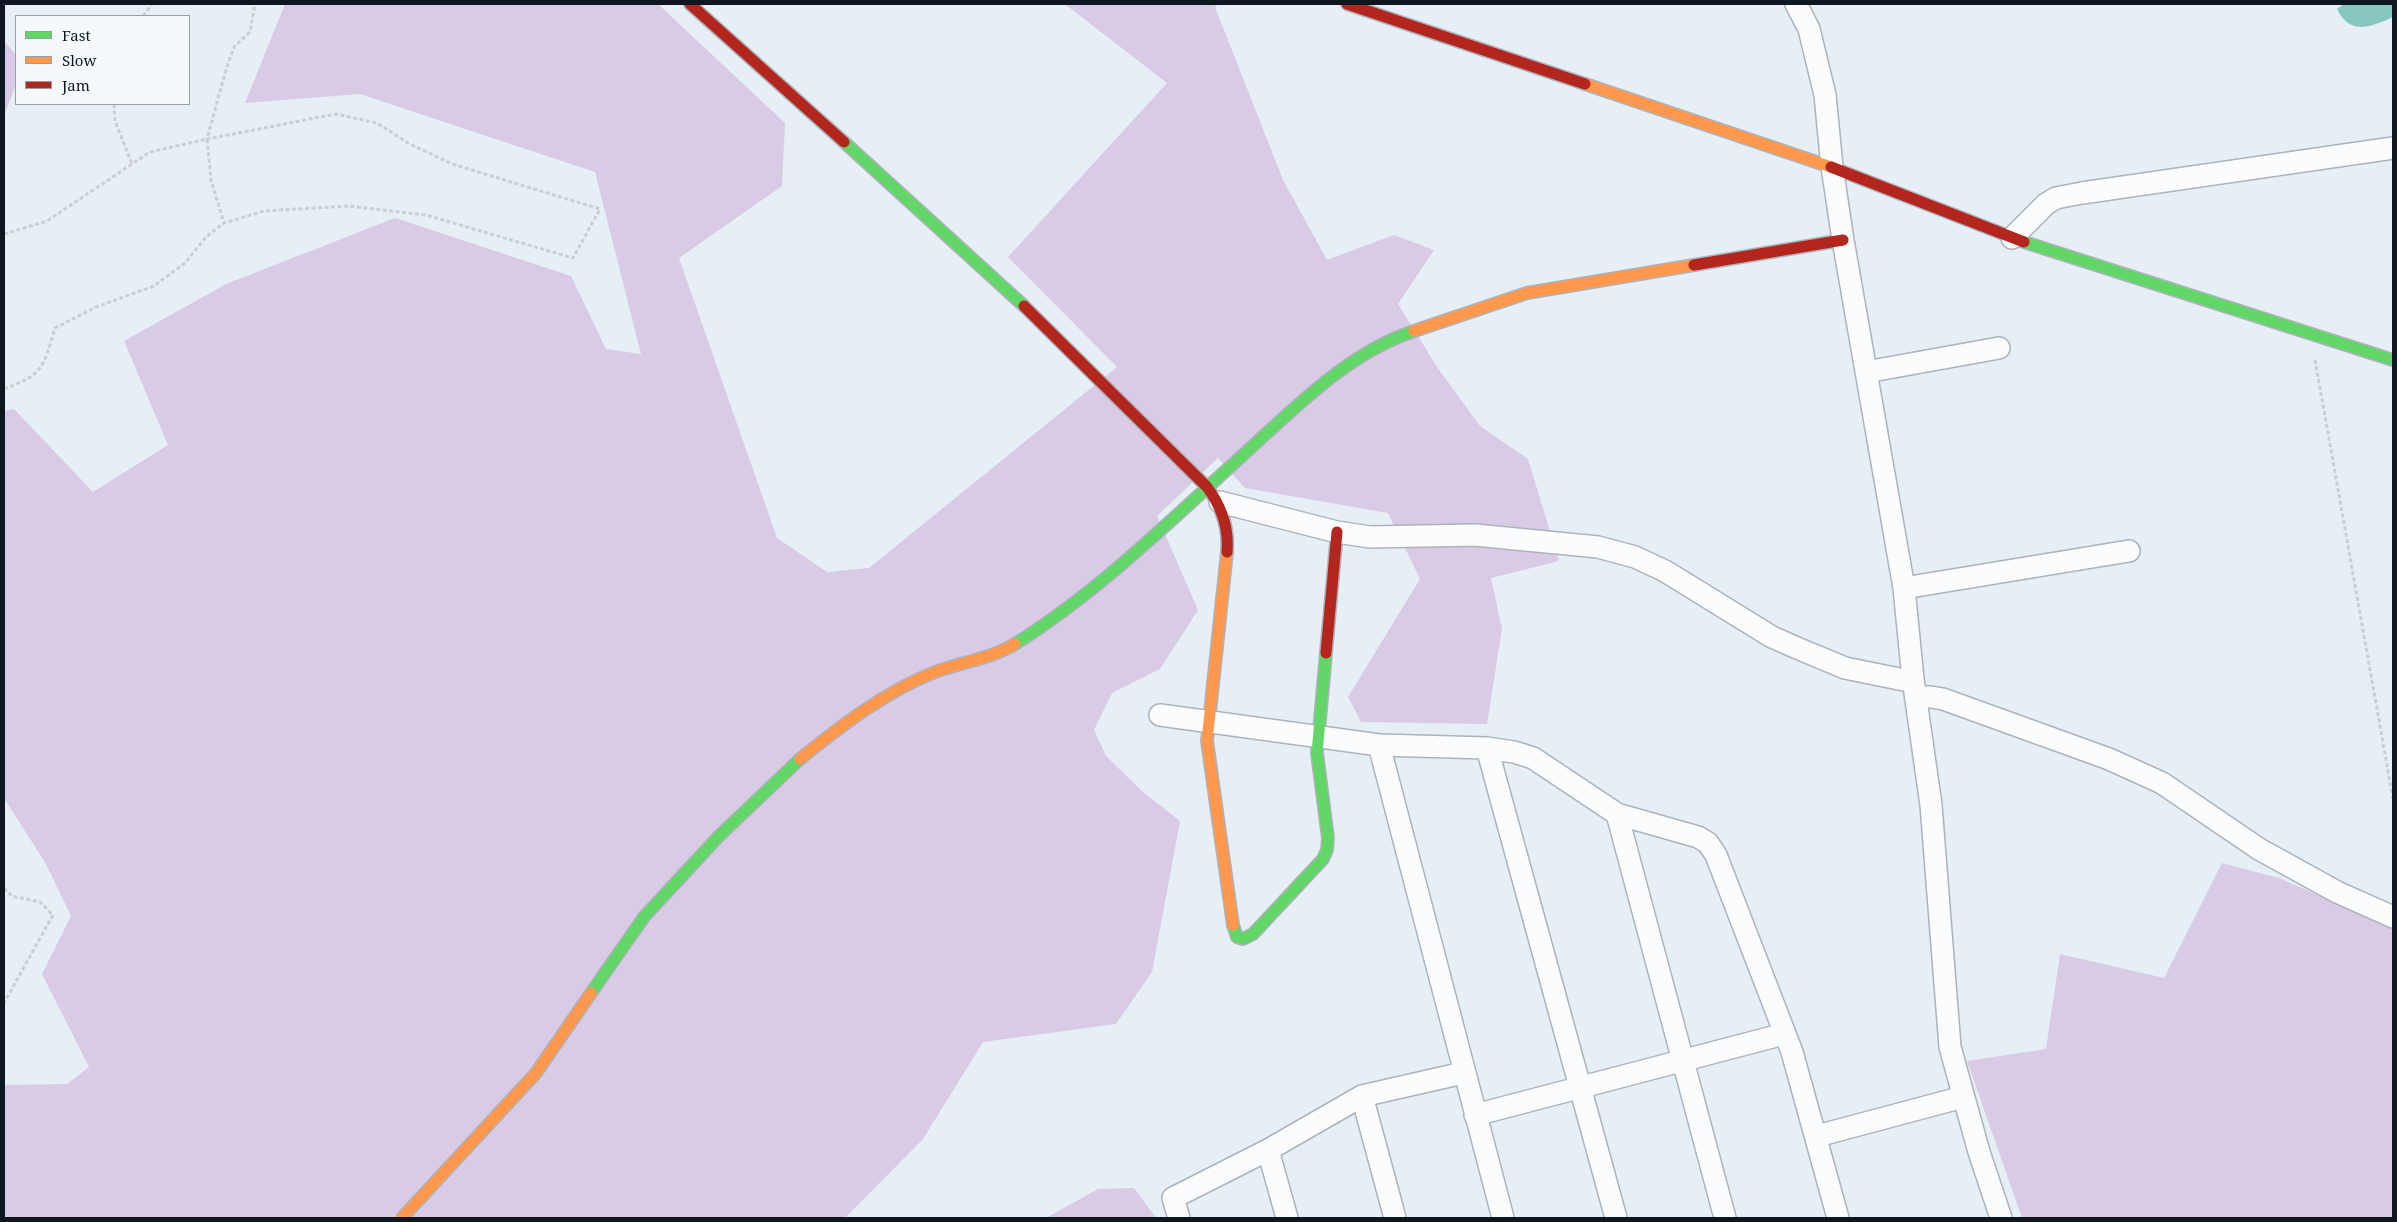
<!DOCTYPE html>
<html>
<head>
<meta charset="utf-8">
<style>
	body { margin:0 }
	#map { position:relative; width:2397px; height:1222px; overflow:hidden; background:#e6eef6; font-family:"Noto Serif",serif }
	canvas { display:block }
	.frame { position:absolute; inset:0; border:5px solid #0e1720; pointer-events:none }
	.legend { position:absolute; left:15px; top:15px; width:175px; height:90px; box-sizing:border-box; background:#f4f9fe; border:1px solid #989fa5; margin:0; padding:6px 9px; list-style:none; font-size:15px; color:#0e1720 }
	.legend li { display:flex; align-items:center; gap:10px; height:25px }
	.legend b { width:25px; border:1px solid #989fa5 }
</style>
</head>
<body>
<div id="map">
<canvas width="2397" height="1222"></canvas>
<div class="frame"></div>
<ul class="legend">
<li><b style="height:6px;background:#63d668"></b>Fast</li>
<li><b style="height:6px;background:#ff974d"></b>Slow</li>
<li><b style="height:6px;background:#b3261e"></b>Jam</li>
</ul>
</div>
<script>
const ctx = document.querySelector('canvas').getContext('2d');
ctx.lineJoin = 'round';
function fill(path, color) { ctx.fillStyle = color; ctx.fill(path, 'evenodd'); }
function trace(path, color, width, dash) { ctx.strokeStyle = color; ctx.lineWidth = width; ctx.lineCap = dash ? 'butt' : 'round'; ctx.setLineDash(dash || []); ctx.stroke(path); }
fill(new Path2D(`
	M 285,4 L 658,4 L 785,123 L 782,186 L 679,258 L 777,538 L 827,572 L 869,568 L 1117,367 L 1008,257 L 1167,83 L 1066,5 L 1219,4 L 1215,7 L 1283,180 L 1327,260 L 1394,235 L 1434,250 L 1398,304 L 1437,367 L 1480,426 L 1528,459 L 1559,561 L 1491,578 L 1502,629 L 1487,724 L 1361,722 L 1348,697 L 1420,579 L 1388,513 L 1245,488 L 1218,458 L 1157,516 L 1198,610 L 1160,669 L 1112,693 L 1094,730 L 1106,756 L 1143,792 L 1180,821 L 1152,972 L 1116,1024 L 983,1042 L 923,1139 L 845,1218 L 4,1218 L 4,1085 L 67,1084 L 89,1067 L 42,974 L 71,916 L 46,864 L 4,798 L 4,411 L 14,409 L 93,492 L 168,445 L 124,341 L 226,284 L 395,218 L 571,276 L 606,349 L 641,354 L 595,172 L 360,94 L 245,103 Z
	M 4,41 L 16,55 L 16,85 L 4,115 Z
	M 2222,863 L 2279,878 L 2393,928 L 2393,1218 L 2022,1218 L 1967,1061 L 2046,1049 L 2060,954 L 2164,978 Z
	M 1134,1188 L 1156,1218 L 1046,1218 L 1098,1189 Z`), '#d9cbe6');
fill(new Path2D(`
	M 2344,4 L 2393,4 L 2393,17 C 2371,27 2350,36 2337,9 Z`), '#88c7bf');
const street = new Path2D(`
	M 1796,4 L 1809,29 L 1825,95 L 1832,167 L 1843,240 L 1904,588 L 1913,679 L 1931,805 L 1950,1047 L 1979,1152 L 2001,1218
	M 2012,238 L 2046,204 L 2056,198 L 2082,193 L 2393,148
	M 1866,372 L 1999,348
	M 1220,502 L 1337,532 L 1370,537 L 1475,535 L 1598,547 L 1635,557 L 1665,571 L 1772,637 L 1797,648 L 1845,668 L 1904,680 L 1913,679
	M 1904,588 L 2129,551
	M 1916,697 L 1931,697 L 1943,699 L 2109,759 L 2162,783 L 2259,849 L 2337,892 L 2393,917
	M 1160,715 L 1379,745 L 1487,748 L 1514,752 L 1533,758 L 1617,814 L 1698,837 L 1708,843 L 1716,855 L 1792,1052 L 1838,1218
	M 1379,745 L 1503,1218
	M 1487,748 L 1616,1218
	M 1617,814 L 1725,1218
	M 1362,1096 L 1395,1218
	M 1475,1115 L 1784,1034
	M 1817,1136 L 1963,1097
	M 1268,1150 L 1287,1218
	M 1179,1218 L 1173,1198 L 1268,1150 L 1362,1096 L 1463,1073`);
const fast = new Path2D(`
	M 844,142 L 1024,306
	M 2024,242 L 2393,360
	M 1015,644 C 1098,592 1170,521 1243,455 C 1295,408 1346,354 1414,331
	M 1233,925 L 1237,937 L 1243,939 L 1253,934 L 1323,859 L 1327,850 L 1328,838 L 1317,753 L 1326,653
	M 591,993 L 644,917 L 718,837 L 800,759`);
const slow = new Path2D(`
	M 1585,84 L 1831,167
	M 1414,331 L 1527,293 L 1694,265
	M 1227,552 L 1207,741 L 1233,925
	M 800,759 C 842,725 885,692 935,672 C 962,662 990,659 1015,644
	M 402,1218 L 536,1073 L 591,993`);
const jam = new Path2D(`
	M 690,4 L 844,142
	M 1347,4 L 1585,84
	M 1831,167 L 2024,242
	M 1694,265 L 1843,240
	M 1024,306 L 1207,487 C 1222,507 1229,528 1227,552
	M 1326,653 L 1337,532`);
trace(street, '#acb3bb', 24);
trace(fast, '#acb3bb', 14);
trace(slow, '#acb3bb', 14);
trace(jam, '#acb3bb', 14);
trace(new Path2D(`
	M 143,16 L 152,4
	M 114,104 L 115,121 L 132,164
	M 4,234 L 47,221 L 150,152 L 207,139 L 211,180 L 224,223
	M 2315,360 L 2393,799
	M 4,389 C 44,374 43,368 55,328 L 96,307 L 154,286 L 185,263 L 206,237 L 224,223 L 264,211 L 348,206 L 426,215 L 573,258 L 600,209 L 452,164 L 408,143 L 377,123 L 336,114 L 207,139 L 225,73 L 234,47 L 250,32 L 255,4
	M 4,888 L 12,896 L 40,902 L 53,915 L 4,1003`), '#ccced2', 3, [4, 2.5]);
trace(street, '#fbfcfe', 21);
trace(fast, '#63d668', 11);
trace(slow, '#ff974d', 11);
trace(jam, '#b3261e', 11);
</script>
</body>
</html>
